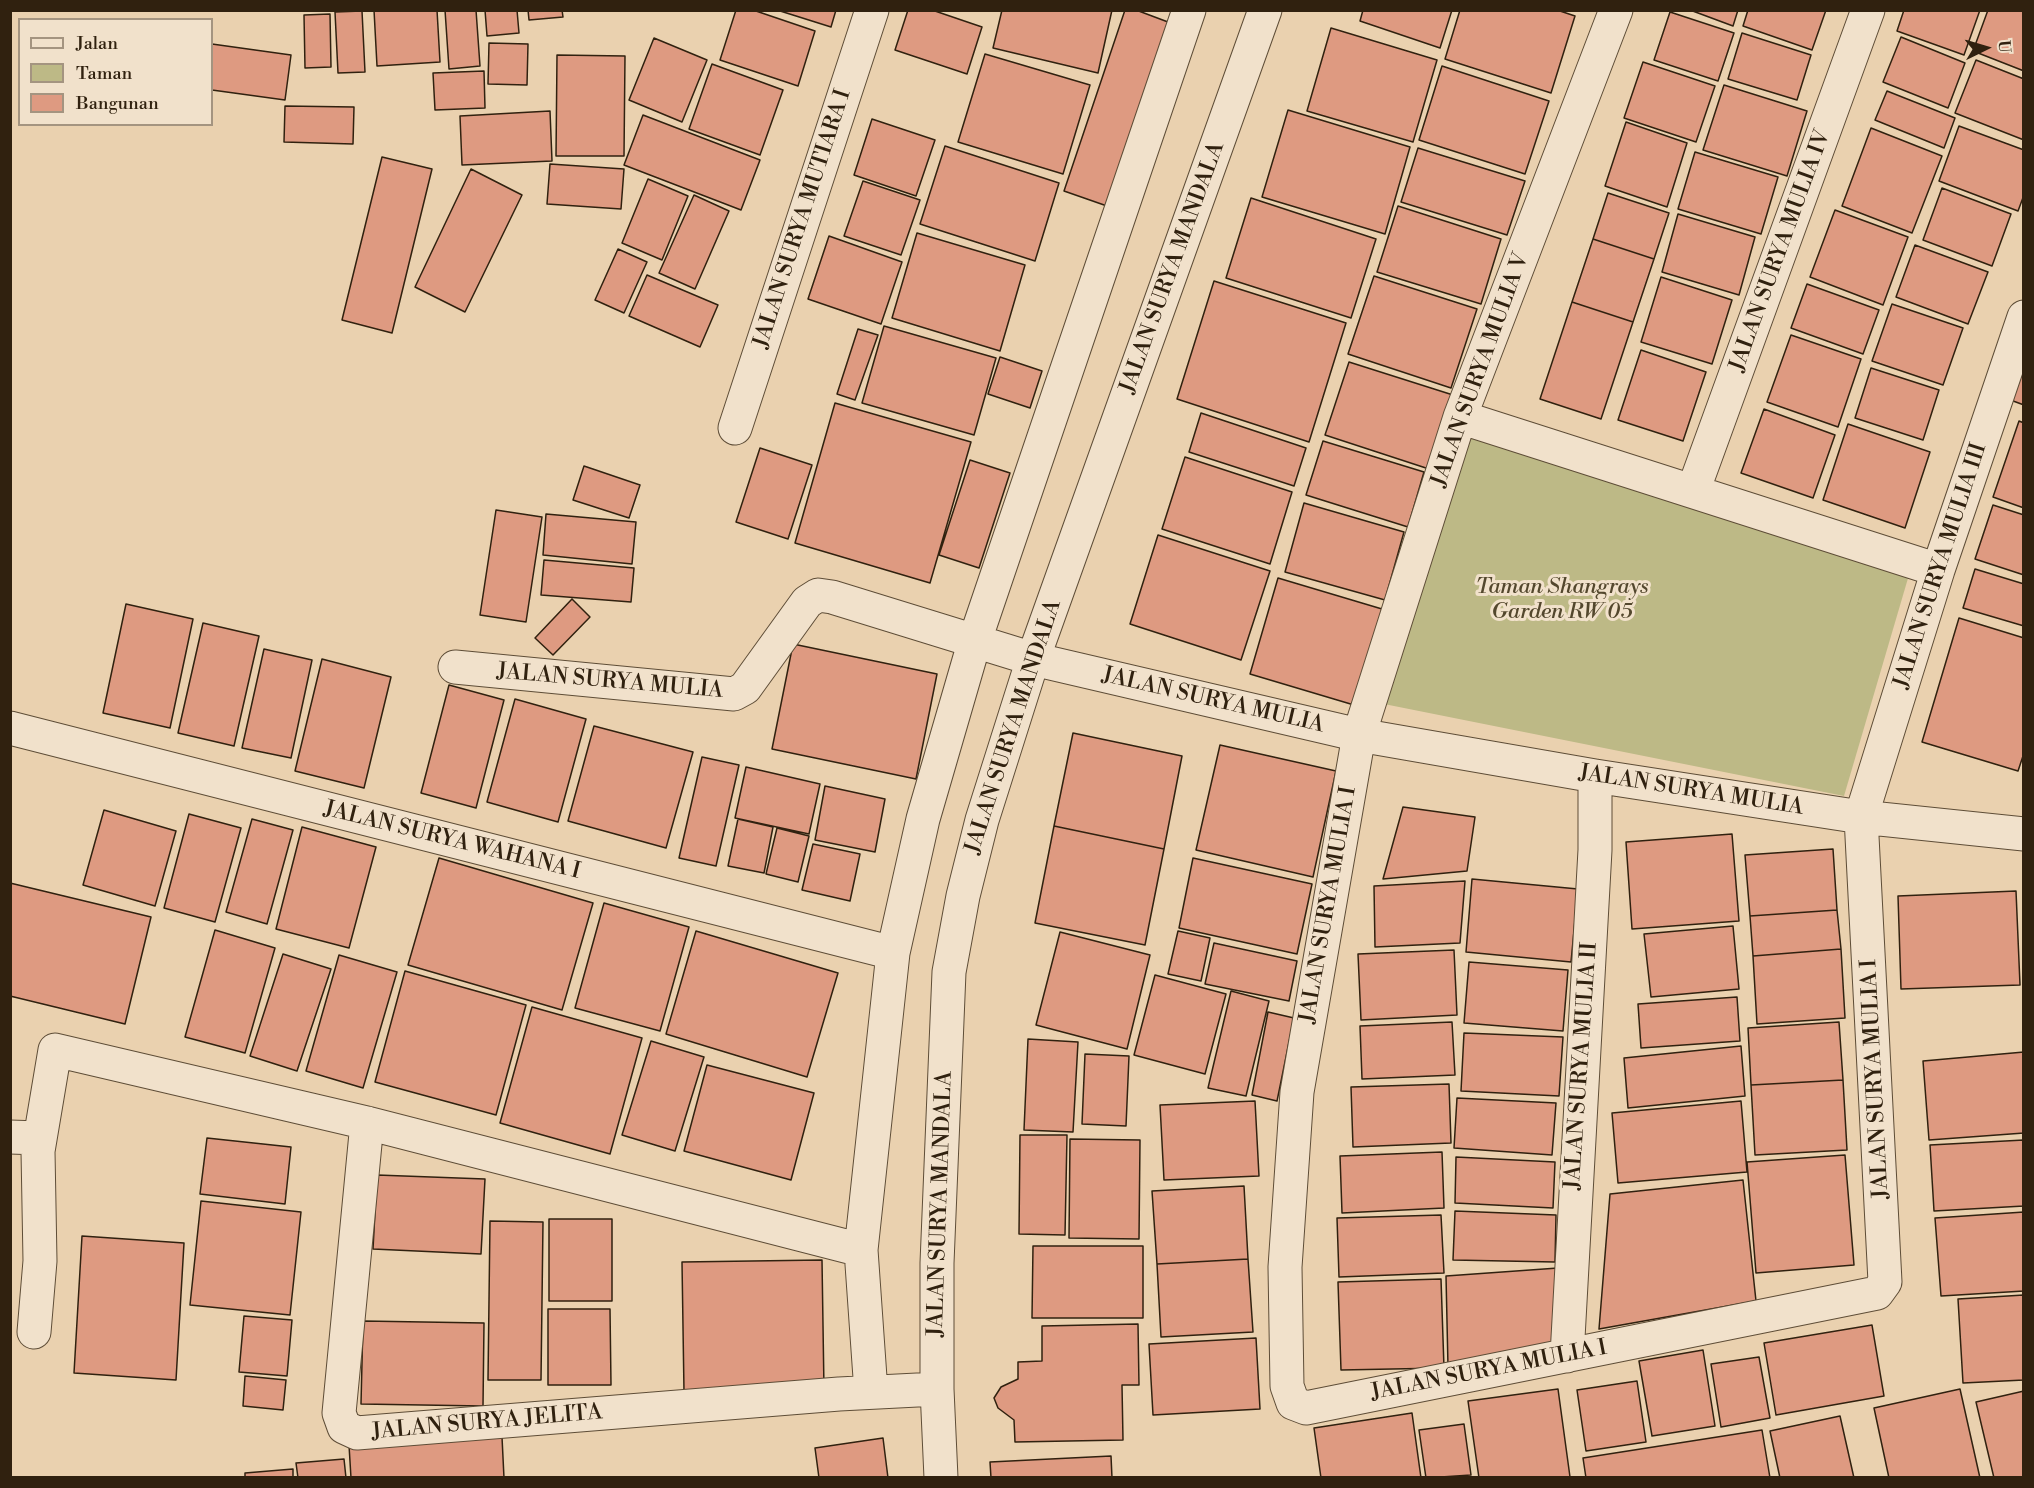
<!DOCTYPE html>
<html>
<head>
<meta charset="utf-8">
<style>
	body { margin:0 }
	#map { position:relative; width:2034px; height:1488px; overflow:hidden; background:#ead1af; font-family:"Libre Bodoni",serif }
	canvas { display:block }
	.frame { position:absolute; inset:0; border:12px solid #30210f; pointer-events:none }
	.legend { position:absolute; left:18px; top:18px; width:195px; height:108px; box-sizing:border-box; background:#f1e1cb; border:2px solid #a49480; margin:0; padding:8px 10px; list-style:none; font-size:18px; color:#30210f }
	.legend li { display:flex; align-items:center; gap:12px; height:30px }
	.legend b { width:30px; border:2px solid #a49480 }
	.north { position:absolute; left:1956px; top:18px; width:60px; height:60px; -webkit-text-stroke:4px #f1e1cb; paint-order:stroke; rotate:85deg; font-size:16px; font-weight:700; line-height:24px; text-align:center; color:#30210f }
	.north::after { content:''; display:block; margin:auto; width:21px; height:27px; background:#30210f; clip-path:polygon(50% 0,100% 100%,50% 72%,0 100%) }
</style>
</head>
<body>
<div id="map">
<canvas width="2034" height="1488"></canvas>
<div class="frame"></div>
<ul class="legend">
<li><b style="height:8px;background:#f1e1cb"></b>Jalan</li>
<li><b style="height:16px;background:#bdb986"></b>Taman</li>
<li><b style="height:16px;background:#de9a81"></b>Bangunan</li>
</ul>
<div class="north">U</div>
</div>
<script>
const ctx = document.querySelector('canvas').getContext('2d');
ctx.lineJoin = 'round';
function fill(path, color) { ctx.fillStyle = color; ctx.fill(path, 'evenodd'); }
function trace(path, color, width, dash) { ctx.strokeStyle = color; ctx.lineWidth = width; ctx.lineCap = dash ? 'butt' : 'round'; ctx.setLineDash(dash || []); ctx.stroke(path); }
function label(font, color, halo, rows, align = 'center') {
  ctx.font = font + ' "Libre Bodoni",serif'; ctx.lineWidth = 6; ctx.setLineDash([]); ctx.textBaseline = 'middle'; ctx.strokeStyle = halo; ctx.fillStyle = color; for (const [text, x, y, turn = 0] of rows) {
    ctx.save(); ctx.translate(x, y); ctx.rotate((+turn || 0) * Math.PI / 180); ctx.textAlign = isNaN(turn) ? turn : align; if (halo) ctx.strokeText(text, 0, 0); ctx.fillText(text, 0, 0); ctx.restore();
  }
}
fill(new Path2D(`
	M 1469,428 L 1911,568 L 1844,796 L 1384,704 Z`), '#bdb986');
const building = new Path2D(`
	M 374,10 L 437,10 L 440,62 L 377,66 Z
	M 445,10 L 476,10 L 480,66 L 449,69 Z
	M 485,10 L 517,10 L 519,33 L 487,36 Z
	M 528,10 L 562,10 L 563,17 L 529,20 Z
	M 736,10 L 753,10 L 815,31 L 798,86 L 720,60 Z
	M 777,10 L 836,10 L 831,27 Z
	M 908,10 L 932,10 L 982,27 L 967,74 L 895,50 Z
	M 1002,10 L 1112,10 L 1098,73 L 993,48 Z
	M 1125,10 L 1136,10 L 1168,22 L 1107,206 L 1064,191 Z
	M 1363,10 L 1452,10 L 1440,48 L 1360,21 Z
	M 1460,10 L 1557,10 L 1575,16 L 1551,93 L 1445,59 Z
	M 1690,10 L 1738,10 L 1733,26 Z
	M 1748,10 L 1826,10 L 1812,50 L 1743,26 Z
	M 1904,10 L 1980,10 L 1964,55 L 1897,31 Z
	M 1988,10 L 2024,10 L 2024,71 L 1973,51 Z
	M 362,11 L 365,72 L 338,73 L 335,12 Z
	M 1670,12 L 1734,33 L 1718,81 L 1654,60 Z
	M 330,14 L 331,67 L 305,68 L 304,15 Z
	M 1331,28 L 1437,60 L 1413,142 L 1307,111 Z
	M 1742,33 L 1811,55 L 1797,100 L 1728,79 Z
	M 1901,37 L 1965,63 L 1948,108 L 1883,82 Z
	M 654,38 L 707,60 L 682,122 L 629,100 Z
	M 489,43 L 528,44 L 527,85 L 488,84 Z
	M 212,44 L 291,55 L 285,100 L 212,90 Z
	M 985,54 L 1090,85 L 1063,174 L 958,142 Z
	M 557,55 L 625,56 L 624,156 L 556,156 Z
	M 1976,60 L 2024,79 L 2024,140 L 1955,113 Z
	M 1643,62 L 1715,86 L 1696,142 L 1624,118 Z
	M 712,64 L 783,90 L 760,155 L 689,129 Z
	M 1442,66 L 1549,101 L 1525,174 L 1419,140 Z
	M 484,71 L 485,108 L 435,110 L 433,73 Z
	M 1724,85 L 1807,111 L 1787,176 L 1703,150 Z
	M 1887,91 L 1955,118 L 1944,148 L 1875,120 Z
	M 285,106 L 354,107 L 353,144 L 284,142 Z
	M 1288,110 L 1410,147 L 1385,234 L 1262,197 Z
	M 550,111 L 552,161 L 462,165 L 460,116 Z
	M 643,115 L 760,160 L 741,210 L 624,165 Z
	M 872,119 L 935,140 L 916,196 L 854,175 Z
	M 1626,122 L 1687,143 L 1667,207 L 1605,186 Z
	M 1959,126 L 2024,150 L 2024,195 L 2018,211 L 1939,181 Z
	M 1871,128 L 1942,156 L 1912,233 L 1842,206 Z
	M 945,146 L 1059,183 L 1035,261 L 920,224 Z
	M 1418,148 L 1525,181 L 1507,235 L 1401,202 Z
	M 1695,152 L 1778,177 L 1761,234 L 1678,209 Z
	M 382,157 L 432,169 L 392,333 L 342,320 Z
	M 550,164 L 624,169 L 621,209 L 547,204 Z
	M 471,169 L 522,195 L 465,312 L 415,287 Z
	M 648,179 L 688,196 L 662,260 L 622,243 Z
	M 863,181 L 920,200 L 901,255 L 844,236 Z
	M 1942,188 L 2011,214 L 1992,266 L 1923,240 Z
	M 1608,193 L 1669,213 L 1654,259 L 1593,239 Z
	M 694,195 L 729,211 L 695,289 L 659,273 Z
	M 1251,198 L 1376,239 L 1351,318 L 1226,278 Z
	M 1398,206 L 1501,239 L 1481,304 L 1377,272 Z
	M 1835,210 L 1908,237 L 1883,305 L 1810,277 Z
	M 1678,214 L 1755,237 L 1739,295 L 1662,272 Z
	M 917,233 L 1025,265 L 1000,351 L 892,318 Z
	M 829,236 L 902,262 L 881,324 L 808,299 Z
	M 1593,239 L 1654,259 L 1633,322 L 1572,302 Z
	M 1915,245 L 1988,272 L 1968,324 L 1896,297 Z
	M 618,249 L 647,262 L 624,313 L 595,300 Z
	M 647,275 L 718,305 L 700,347 L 629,316 Z
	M 1374,276 L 1477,309 L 1451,388 L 1348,354 Z
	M 1661,277 L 1732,300 L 1712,364 L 1641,342 Z
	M 1214,281 L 1346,323 L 1309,442 L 1177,399 Z
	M 1807,284 L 1879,310 L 1863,354 L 1791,328 Z
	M 1572,302 L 1633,322 L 1601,419 L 1540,399 Z
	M 1892,304 L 1963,328 L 1943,385 L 1872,361 Z
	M 884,326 L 996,358 L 974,435 L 862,403 Z
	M 858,329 L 878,335 L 855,400 L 837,394 Z
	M 1791,335 L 1861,359 L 1838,427 L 1767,402 Z
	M 2024,349 L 2024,405 L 2005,398 Z
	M 1641,350 L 1706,372 L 1683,441 L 1618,420 Z
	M 1000,357 L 1042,371 L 1030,408 L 988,394 Z
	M 1349,362 L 1453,395 L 1429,469 L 1325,435 Z
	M 1871,368 L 1939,390 L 1923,440 L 1855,418 Z
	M 835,403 L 971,442 L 930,583 L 795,543 Z
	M 1764,409 L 1835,435 L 1813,498 L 1741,473 Z
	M 1201,413 L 1306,448 L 1294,486 L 1189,452 Z
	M 2019,421 L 2024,423 L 2024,508 L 1993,497 Z
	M 1848,424 L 1930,452 L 1905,528 L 1823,500 Z
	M 1323,441 L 1424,472 L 1408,527 L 1306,495 Z
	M 760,448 L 812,465 L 788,539 L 736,522 Z
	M 1185,457 L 1292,492 L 1270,564 L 1162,529 Z
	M 970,460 L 1010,473 L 979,568 L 939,555 Z
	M 584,466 L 640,485 L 629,518 L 573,500 Z
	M 1304,503 L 1404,532 L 1385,600 L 1285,572 Z
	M 1993,505 L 2024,515 L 2024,575 L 1975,559 Z
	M 496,510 L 542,517 L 526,622 L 480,615 Z
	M 546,514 L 636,522 L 632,564 L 543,555 Z
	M 1158,535 L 1270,571 L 1241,660 L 1130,624 Z
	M 544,560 L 634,568 L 631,602 L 541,595 Z
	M 1975,569 L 2024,584 L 2024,626 L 1963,608 Z
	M 1278,578 L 1382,609 L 1354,705 L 1250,674 Z
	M 572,599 L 590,617 L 553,655 L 535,638 Z
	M 126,604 L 193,619 L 170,728 L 103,713 Z
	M 1959,618 L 2024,638 L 2024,753 L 2018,771 L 1922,742 Z
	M 203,623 L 259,636 L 234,746 L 178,733 Z
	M 793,644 L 937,674 L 916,779 L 772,749 Z
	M 264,649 L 312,660 L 291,758 L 242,748 Z
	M 322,659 L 391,677 L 364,788 L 295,771 Z
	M 449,685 L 504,700 L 476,808 L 421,793 Z
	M 515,699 L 586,719 L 558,822 L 487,802 Z
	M 594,726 L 693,752 L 666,848 L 568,821 Z
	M 1073,733 L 1182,756 L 1164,849 L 1054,826 Z
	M 1220,745 L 1336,771 L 1313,877 L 1196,850 Z
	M 702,757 L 739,765 L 716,866 L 679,858 Z
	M 746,767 L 820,784 L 809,834 L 735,818 Z
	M 825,786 L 885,799 L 875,852 L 815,840 Z
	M 1403,807 L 1475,817 L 1467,871 L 1383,879 Z
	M 104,810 L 176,831 L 155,906 L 83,885 Z
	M 189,814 L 241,828 L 215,922 L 164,908 Z
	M 252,819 L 293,830 L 267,924 L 226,912 Z
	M 738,819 L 773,827 L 764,873 L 728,866 Z
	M 1054,826 L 1164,849 L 1145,945 L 1035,923 Z
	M 302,827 L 376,847 L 349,948 L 276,929 Z
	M 777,828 L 809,836 L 798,882 L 766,874 Z
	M 1732,834 L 1739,921 L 1632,929 L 1626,842 Z
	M 813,844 L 860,854 L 850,901 L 802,890 Z
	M 1833,849 L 1837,910 L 1750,916 L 1745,855 Z
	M 439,858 L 593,903 L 562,1010 L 408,965 Z
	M 1193,858 L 1312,884 L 1297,954 L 1179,928 Z
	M 1472,879 L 1578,889 L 1571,962 L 1466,952 Z
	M 1465,881 L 1460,943 L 1375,947 L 1374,886 Z
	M 10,883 L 151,917 L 125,1024 L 10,996 Z
	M 2016,891 L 2020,985 L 1901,989 L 1898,896 Z
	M 604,903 L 689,927 L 660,1031 L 575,1008 Z
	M 1837,910 L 1841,949 L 1753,956 L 1750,916 Z
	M 1733,926 L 1739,989 L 1651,997 L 1644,934 Z
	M 215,930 L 275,948 L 245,1053 L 185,1037 Z
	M 696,931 L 838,973 L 807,1077 L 666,1034 Z
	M 1178,931 L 1210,938 L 1201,981 L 1168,974 Z
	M 1060,932 L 1150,955 L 1127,1049 L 1036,1025 Z
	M 1214,943 L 1297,961 L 1289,1001 L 1205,984 Z
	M 1841,949 L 1845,1018 L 1757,1024 L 1753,956 Z
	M 1454,950 L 1457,1015 L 1361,1020 L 1358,954 Z
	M 283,954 L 331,969 L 297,1071 L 250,1056 Z
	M 339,955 L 397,972 L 363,1088 L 306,1071 Z
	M 1469,962 L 1568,970 L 1563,1031 L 1464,1023 Z
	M 405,971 L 526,1005 L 496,1115 L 375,1082 Z
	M 1155,975 L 1226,994 L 1205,1074 L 1134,1055 Z
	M 1231,991 L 1269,1001 L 1246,1096 L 1208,1088 Z
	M 1737,997 L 1740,1041 L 1641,1048 L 1638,1004 Z
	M 532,1007 L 642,1038 L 610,1154 L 500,1123 Z
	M 1268,1012 L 1294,1018 L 1277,1101 L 1252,1095 Z
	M 1452,1022 L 1455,1075 L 1362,1079 L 1360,1026 Z
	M 1839,1022 L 1843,1080 L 1751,1085 L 1748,1028 Z
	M 1464,1033 L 1563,1037 L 1559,1096 L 1461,1091 Z
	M 1028,1039 L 1078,1042 L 1073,1132 L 1024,1130 Z
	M 651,1041 L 704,1057 L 675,1151 L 622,1135 Z
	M 1741,1046 L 1745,1096 L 1628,1108 L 1624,1058 Z
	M 2024,1052 L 2024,1133 L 1929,1140 L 1923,1061 Z
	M 1085,1054 L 1129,1056 L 1126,1126 L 1082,1124 Z
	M 707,1065 L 814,1093 L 791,1180 L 684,1151 Z
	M 1843,1080 L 1847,1150 L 1755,1155 L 1751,1085 Z
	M 1449,1084 L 1451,1143 L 1353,1147 L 1351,1087 Z
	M 1457,1098 L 1556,1103 L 1552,1155 L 1454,1148 Z
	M 1255,1101 L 1259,1176 L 1164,1180 L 1160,1105 Z
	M 1741,1101 L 1747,1172 L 1618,1183 L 1612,1113 Z
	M 1020,1135 L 1067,1135 L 1065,1235 L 1019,1234 Z
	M 207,1138 L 291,1147 L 285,1204 L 200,1194 Z
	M 1070,1139 L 1140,1140 L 1139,1239 L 1069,1238 Z
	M 2024,1140 L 2024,1206 L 1934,1211 L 1930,1145 Z
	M 1442,1152 L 1444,1208 L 1342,1213 L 1340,1156 Z
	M 1845,1155 L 1854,1265 L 1756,1273 L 1747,1162 Z
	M 1456,1157 L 1555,1162 L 1553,1208 L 1455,1203 Z
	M 377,1175 L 485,1179 L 481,1254 L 373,1249 Z
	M 1743,1180 L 1756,1301 L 1599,1329 L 1610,1194 Z
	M 1244,1186 L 1248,1259 L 1157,1264 L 1152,1191 Z
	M 201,1201 L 301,1212 L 290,1315 L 190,1305 Z
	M 1455,1211 L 1556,1215 L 1555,1262 L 1453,1260 Z
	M 2024,1212 L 2024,1291 L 1941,1296 L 1935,1218 Z
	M 1441,1215 L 1444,1273 L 1339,1277 L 1337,1218 Z
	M 549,1219 L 612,1219 L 612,1301 L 549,1301 Z
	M 490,1221 L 543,1222 L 541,1380 L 488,1380 Z
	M 82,1236 L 184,1243 L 176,1380 L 74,1373 Z
	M 1033,1246 L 1143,1246 L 1143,1318 L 1032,1318 Z
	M 1248,1259 L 1253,1332 L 1161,1337 L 1157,1264 Z
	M 822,1260 L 824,1390 L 684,1392 L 682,1262 Z
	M 1558,1268 L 1563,1344 L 1448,1367 L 1446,1276 Z
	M 1441,1279 L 1444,1368 L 1341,1370 L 1338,1282 Z
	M 2024,1295 L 2024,1380 L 1963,1383 L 1958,1299 Z
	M 548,1309 L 610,1309 L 611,1385 L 548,1385 Z
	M 244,1316 L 292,1320 L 287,1376 L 239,1372 Z
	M 363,1321 L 484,1323 L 483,1406 L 361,1404 Z
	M 1138,1324 L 1139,1385 L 1122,1385 L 1123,1440 L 1015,1442 L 1014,1420 L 998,1408 L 994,1398 L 1001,1387 L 1018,1379 L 1018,1362 L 1042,1361 L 1042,1326 Z
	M 1872,1325 L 1884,1396 L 1776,1415 L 1764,1343 Z
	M 1256,1338 L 1260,1409 L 1153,1415 L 1149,1344 Z
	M 1703,1350 L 1715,1426 L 1652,1436 L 1639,1361 Z
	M 1759,1357 L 1770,1418 L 1721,1427 L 1711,1364 Z
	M 245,1376 L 286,1380 L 283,1410 L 243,1406 Z
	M 1637,1381 L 1646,1442 L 1586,1451 L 1577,1390 Z
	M 1558,1389 L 1570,1477 L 1479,1478 L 1468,1401 Z
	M 1960,1389 L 1980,1478 L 1889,1478 L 1874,1408 Z
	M 2024,1391 L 2024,1478 L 1994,1478 L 1976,1402 Z
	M 1412,1413 L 1421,1478 L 1321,1478 L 1314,1428 Z
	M 1840,1416 L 1854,1478 L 1780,1478 L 1770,1431 Z
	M 1464,1424 L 1471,1475 L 1426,1478 L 1419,1430 Z
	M 1762,1430 L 1770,1478 L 1586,1478 L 1583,1458 Z
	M 502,1437 L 504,1478 L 351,1478 L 349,1445 Z
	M 883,1438 L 888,1478 L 819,1478 L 815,1448 Z
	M 1111,1456 L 1112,1478 L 991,1478 L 990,1462 Z
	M 344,1459 L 346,1478 L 298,1478 L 296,1463 Z
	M 293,1469 L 293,1478 L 245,1478 L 245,1473 Z`);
fill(building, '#de9a81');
trace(building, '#30210f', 1.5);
const minor = new Path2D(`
	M 1616,10 L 1460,417 L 1359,735 L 1297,1092 L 1285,1267 L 1287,1386 L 1293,1403 L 1306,1408 L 1877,1293 L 1885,1282 L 1861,817 L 1938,570 L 2024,317
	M 1460,417 L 1938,570
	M 735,428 L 872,10
	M 1693,491 L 1868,10
	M 455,667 L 734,694 L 745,688 L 807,602 L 818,595 L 832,597 L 1033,659 L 1359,735 L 1595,776 L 1861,817 L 2024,834
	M 10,728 L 893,953
	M 367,1123 L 339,1413 L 344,1427 L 357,1433 L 839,1394 L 937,1389
	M 10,1137 L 39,1138
	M 34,1332 L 40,1261 L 38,1151 L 55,1050 L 367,1123 L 861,1250
	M 1567,1356 L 1595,850 L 1595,776
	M 871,1392 L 861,1250 L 893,953 L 923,819 L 975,640 L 1189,10
	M 941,1478 L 937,1389 L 937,1263 L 949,972 L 963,896 L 982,820 L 1033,659 L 1265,10`);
trace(minor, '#5e4d37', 35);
trace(minor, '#f1e1cb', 33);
label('22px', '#30210f', '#f1e1cb', [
	["JALAN SURYA MUTIARA I",803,219,-72],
	["JALAN SURYA MULIA IV",1781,251,-70],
	["JALAN SURYA MANDALA",1173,268,-70],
	["JALAN SURYA MULIA V",1481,370,-70],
	["JALAN SURYA MULIA III",1941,566,-72],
	["JALAN SURYA MULIA",610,682,5],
	["JALAN SURYA MULIA",1213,701,13],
	["JALAN SURYA MANDALA",1014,727,-72],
	["JALAN SURYA MULIA",1691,791,9],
	["JALAN SURYA WAHANA I",452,841,14],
	["JALAN SURYA MULIA I",1329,905,-80],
	["JALAN SURYA MULIA II",1582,1066,-86],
	["JALAN SURYA MULIA I",1876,1079,-93],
	["JALAN SURYA MANDALA",941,1204,-88],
	["JALAN SURYA MULIA I",1489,1371,-11],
	["JALAN SURYA JELITA",487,1423,-5]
]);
label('italic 22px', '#53472d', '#f1e1cb', [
	["Taman Shangrays",1562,588],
	["Garden RW 05",1562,613]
]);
</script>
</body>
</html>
